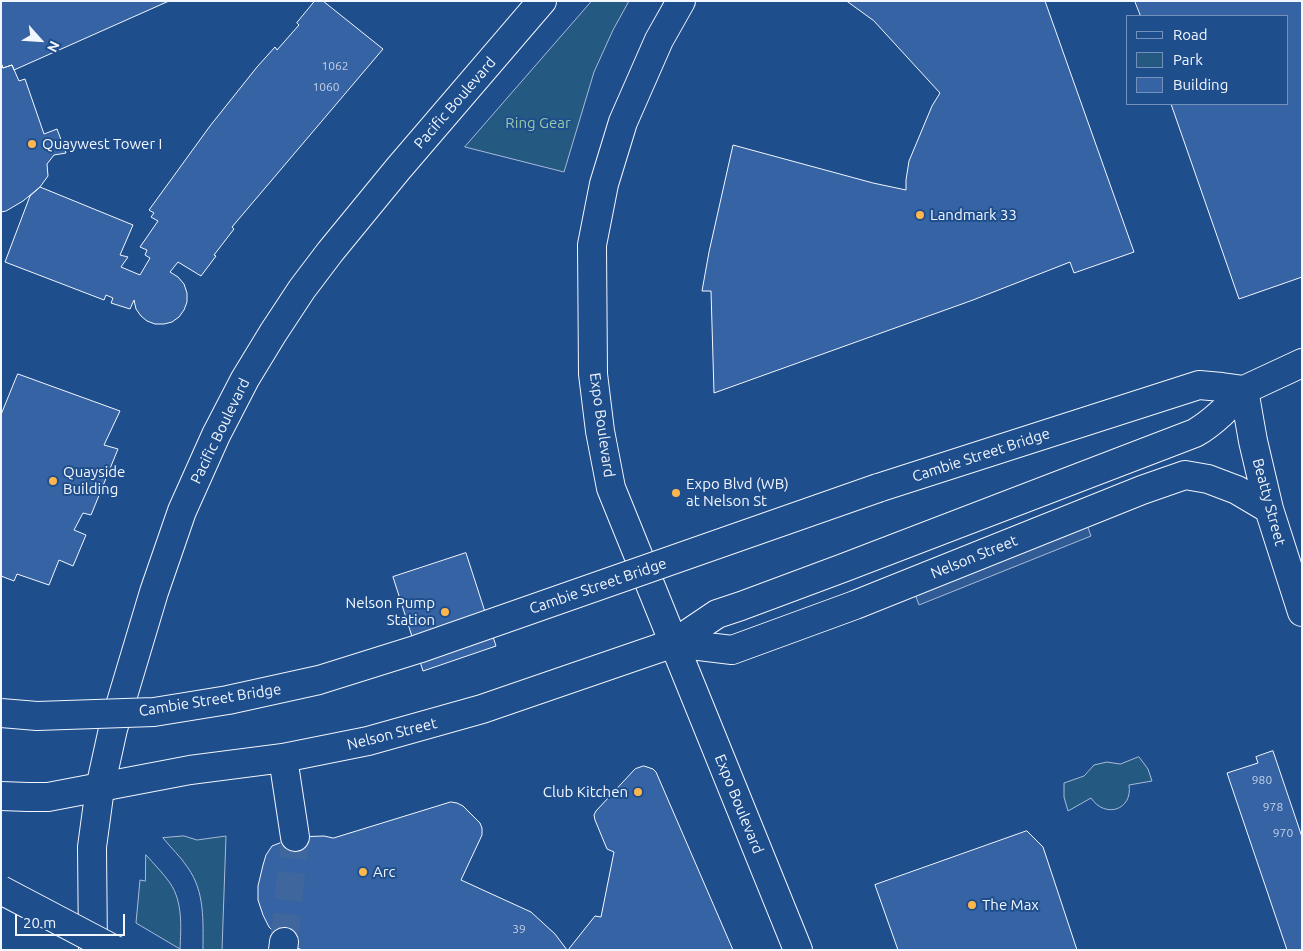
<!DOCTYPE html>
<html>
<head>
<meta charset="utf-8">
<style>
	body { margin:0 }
	#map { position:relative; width:1303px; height:951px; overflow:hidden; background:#1f4e8c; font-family:Ubuntu,sans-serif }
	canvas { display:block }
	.frame { position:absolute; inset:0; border:2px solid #f2f6ff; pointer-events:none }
	.legend { position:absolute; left:1126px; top:15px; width:162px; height:90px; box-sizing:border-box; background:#1f4e8c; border:1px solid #7391ba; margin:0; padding:6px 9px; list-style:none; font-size:15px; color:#f2f6ff }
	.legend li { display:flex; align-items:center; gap:10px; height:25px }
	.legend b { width:25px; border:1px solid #7391ba }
	.north { position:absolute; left:15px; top:15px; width:50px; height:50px; -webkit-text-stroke:4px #1f4e8c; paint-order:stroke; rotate:116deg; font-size:14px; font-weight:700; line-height:20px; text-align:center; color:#f2f6ff }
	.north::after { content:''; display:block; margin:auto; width:18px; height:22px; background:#f2f6ff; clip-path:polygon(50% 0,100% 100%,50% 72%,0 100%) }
	.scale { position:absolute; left:15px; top:914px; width:110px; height:22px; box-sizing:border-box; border:2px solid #f2f6ff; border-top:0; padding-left:6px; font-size:15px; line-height:18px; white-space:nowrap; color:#f2f6ff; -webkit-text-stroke:4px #1f4e8c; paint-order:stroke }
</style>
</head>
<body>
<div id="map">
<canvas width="1303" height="951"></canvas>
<div class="frame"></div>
<ul class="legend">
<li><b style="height:6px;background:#1f4e8c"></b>Road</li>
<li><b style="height:14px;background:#245a82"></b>Park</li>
<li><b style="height:14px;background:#3563a3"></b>Building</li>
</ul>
<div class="north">N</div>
<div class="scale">20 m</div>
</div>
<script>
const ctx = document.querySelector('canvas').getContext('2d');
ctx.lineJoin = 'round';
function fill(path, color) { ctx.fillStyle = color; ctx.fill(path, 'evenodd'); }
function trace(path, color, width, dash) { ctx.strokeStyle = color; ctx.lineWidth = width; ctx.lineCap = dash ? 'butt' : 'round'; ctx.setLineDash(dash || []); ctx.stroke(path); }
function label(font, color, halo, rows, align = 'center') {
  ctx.font = font + ' Ubuntu,sans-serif'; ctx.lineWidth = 4; ctx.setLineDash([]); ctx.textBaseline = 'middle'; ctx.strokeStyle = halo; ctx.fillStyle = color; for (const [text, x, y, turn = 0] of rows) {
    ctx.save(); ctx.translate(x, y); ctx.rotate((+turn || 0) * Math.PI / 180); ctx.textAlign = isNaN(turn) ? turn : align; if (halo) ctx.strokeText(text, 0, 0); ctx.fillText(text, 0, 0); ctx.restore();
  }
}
const green = new Path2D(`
	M 592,1 L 629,1 L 613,30 L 594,72 L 564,172 L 465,147 Z
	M 1139,757 L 1148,769 L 1152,781 L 1129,785 C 1133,810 1105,819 1091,798 L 1068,811 L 1064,797 L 1064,783 L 1084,776 L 1094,765 L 1107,762 L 1120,764 Z
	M 184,836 L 197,840 L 226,836 L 222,950 L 203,950 C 203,921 205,892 188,868 C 181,857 171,848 163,838 Z
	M 146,855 C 154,864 163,873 170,883 C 183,902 181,927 180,949 L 136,923 L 140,880 L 145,881 Z`);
fill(green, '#245a82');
trace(green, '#a8bbd7', 1);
const parking = new Path2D(`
	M 1087,525 L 1091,536 L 919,605 L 915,594 Z`);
fill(parking, '#305b95');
trace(parking, '#a8bbd7', 1);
const building = new Path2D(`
	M 1,1 L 169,1 L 14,70 L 12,65 L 3,68 L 1,63 Z
	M 315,1 L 323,1 L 383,49 L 232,227 L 234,229 L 214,255 L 216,256 L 201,276 L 178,262 L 170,272 L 178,277 L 184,284 L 187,293 L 187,302 L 184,310 L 179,317 L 172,322 L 164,324 L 155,324 L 147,321 L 141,316 L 136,309 L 134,300 L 130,309 L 111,303 L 113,298 L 106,295 L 104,300 L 5,262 L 30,196 L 40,187 L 133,225 L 120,255 L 128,257 L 121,267 L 140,275 L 150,258 L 145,255 L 147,250 L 140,247 L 158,221 L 151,217 L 154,213 L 149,210 L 210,126 L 257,67 L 275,47 L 277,50 L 299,25 L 297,23 Z
	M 847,1 L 1045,1 L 1134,252 L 1074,273 L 1070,262 L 973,300 L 714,393 L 711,291 L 702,291 L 709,252 L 733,145 L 873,183 L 906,190 L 906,180 L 909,161 L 932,106 L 940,93 L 874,21 Z
	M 1135,1 L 1302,1 L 1302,277 L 1239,299 L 1171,104 L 1287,104 L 1287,16 L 1141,16 Z
	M 1,63 L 3,68 L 12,65 L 19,81 L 25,79 L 44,134 L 57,129 L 66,153 L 54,155 L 47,164 L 48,176 L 40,187 L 23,201 L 6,211 L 1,212 Z
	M 18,374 L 120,411 L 104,445 L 118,449 L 91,515 L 83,513 L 74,530 L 86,535 L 73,566 L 59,560 L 49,585 L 17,574 L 14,581 L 1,576 L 1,415 Z
	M 466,553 L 496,646 L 423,671 L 393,577 Z
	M 1273,751 L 1302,837 L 1302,950 L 1287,950 L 1227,773 L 1258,763 L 1256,757 Z
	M 644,766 L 653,769 L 656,772 L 733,950 L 568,950 L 595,916 L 601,917 L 614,852 L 607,849 L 595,820 L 594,815 L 596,811 L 635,769 Z
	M 451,802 L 457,803 L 463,806 L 480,823 L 482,828 L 482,835 L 461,880 L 531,912 L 555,934 L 567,950 L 302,950 L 284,942 L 269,927 L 263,915 L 258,900 L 258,886 L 263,865 L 266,855 L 272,846 L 295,837 L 324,836 L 333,838 Z
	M 1027,831 L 1043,847 L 1077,950 L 898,950 L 875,885 Z`);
fill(building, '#3563a3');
trace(building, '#f2f6ff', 1);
trace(new Path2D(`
	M 284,942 L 295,837`), '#3f679d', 28, [28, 14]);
const minor = new Path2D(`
	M 1244,390 L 1253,441 L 1269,509 L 1302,612
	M 674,643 L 732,650 L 855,605 L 1142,490 L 1185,475 L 1208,479 L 1237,490 L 1269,509
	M 283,758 L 295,837
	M 1,796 L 28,797 L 48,797 L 190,770 L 283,758 L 368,741 L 482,709 L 674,643 L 717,614 L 741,606 L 843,568 L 1195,433 C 1214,422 1229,406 1244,390
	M 283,950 L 284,942`);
const major = new Path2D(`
	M 681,1 L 659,40 L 623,122 L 604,184 L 592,245 L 593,374 L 600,431 L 611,488 L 798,950
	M 878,488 L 1199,385 L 1222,387 L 1244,390 L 1302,363
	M 93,950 L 92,847 L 100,788 L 113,729 L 154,592 L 182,511 L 216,435 L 245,379 L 273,333 L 302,289 L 330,252 L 398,169 L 542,1`);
trace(minor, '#f2f6ff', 30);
trace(major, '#f2f6ff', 30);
trace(minor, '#1f4e8c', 28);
trace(major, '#1f4e8c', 28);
const majorBridge = new Path2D(`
	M 1,713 L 37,716 L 154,712 L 228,700 L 319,680 L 418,649 L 878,488
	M 1,890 L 115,950`);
trace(majorBridge, '#f2f6ff', 30, []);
trace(majorBridge, '#1f4e8c', 28);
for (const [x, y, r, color] of [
	[32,144,5,"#ffb74d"],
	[920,215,5,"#ffb74d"],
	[53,481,5,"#ffb74d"],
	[676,493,5,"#ffb74d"],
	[445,612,5,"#ffb74d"],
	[638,792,5,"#ffb74d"],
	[363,872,5,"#ffb74d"],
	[972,905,5,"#ffb74d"]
]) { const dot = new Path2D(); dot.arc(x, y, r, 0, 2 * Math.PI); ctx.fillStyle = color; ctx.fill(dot); trace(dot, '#1f4e8c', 2); }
label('12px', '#c3d1e8', null, [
	["1062",335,66],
	["1060",326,87],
	["980",1262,780],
	["978",1273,807],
	["970",1283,833],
	["39",519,929]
]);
label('15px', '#f2f6ff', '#1f4e8c', [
	["Pacific Boulevard",455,103,-49],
	["Expo Boulevard",602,425,82],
	["Pacific Boulevard",220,431,-64],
	["Cambie Street Bridge",981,455,-18],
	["Beatty Street",1269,502,75],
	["Nelson Street",974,557,-22],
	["Cambie Street Bridge",598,586,-19],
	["Cambie Street Bridge",210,700,-9],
	["Nelson Street",392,734,-14],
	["Expo Boulevard",739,804,68]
]);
label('15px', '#97c8a6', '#1f4e8c', [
	["Ring Gear",538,123]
]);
label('15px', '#f2f6ff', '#1f4e8c', [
	["Quaywest Tower I",42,144],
	["Landmark 33",930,215],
	["Quayside",63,472],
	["Building",63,489],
	["Expo Blvd (WB)",686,484],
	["at Nelson St",686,501],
	["Nelson Pump",435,603,"right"],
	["Station",435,620,"right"],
	["Club Kitchen",628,792,"right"],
	["Arc",373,872],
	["The Max",982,905]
], 'left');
</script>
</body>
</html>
